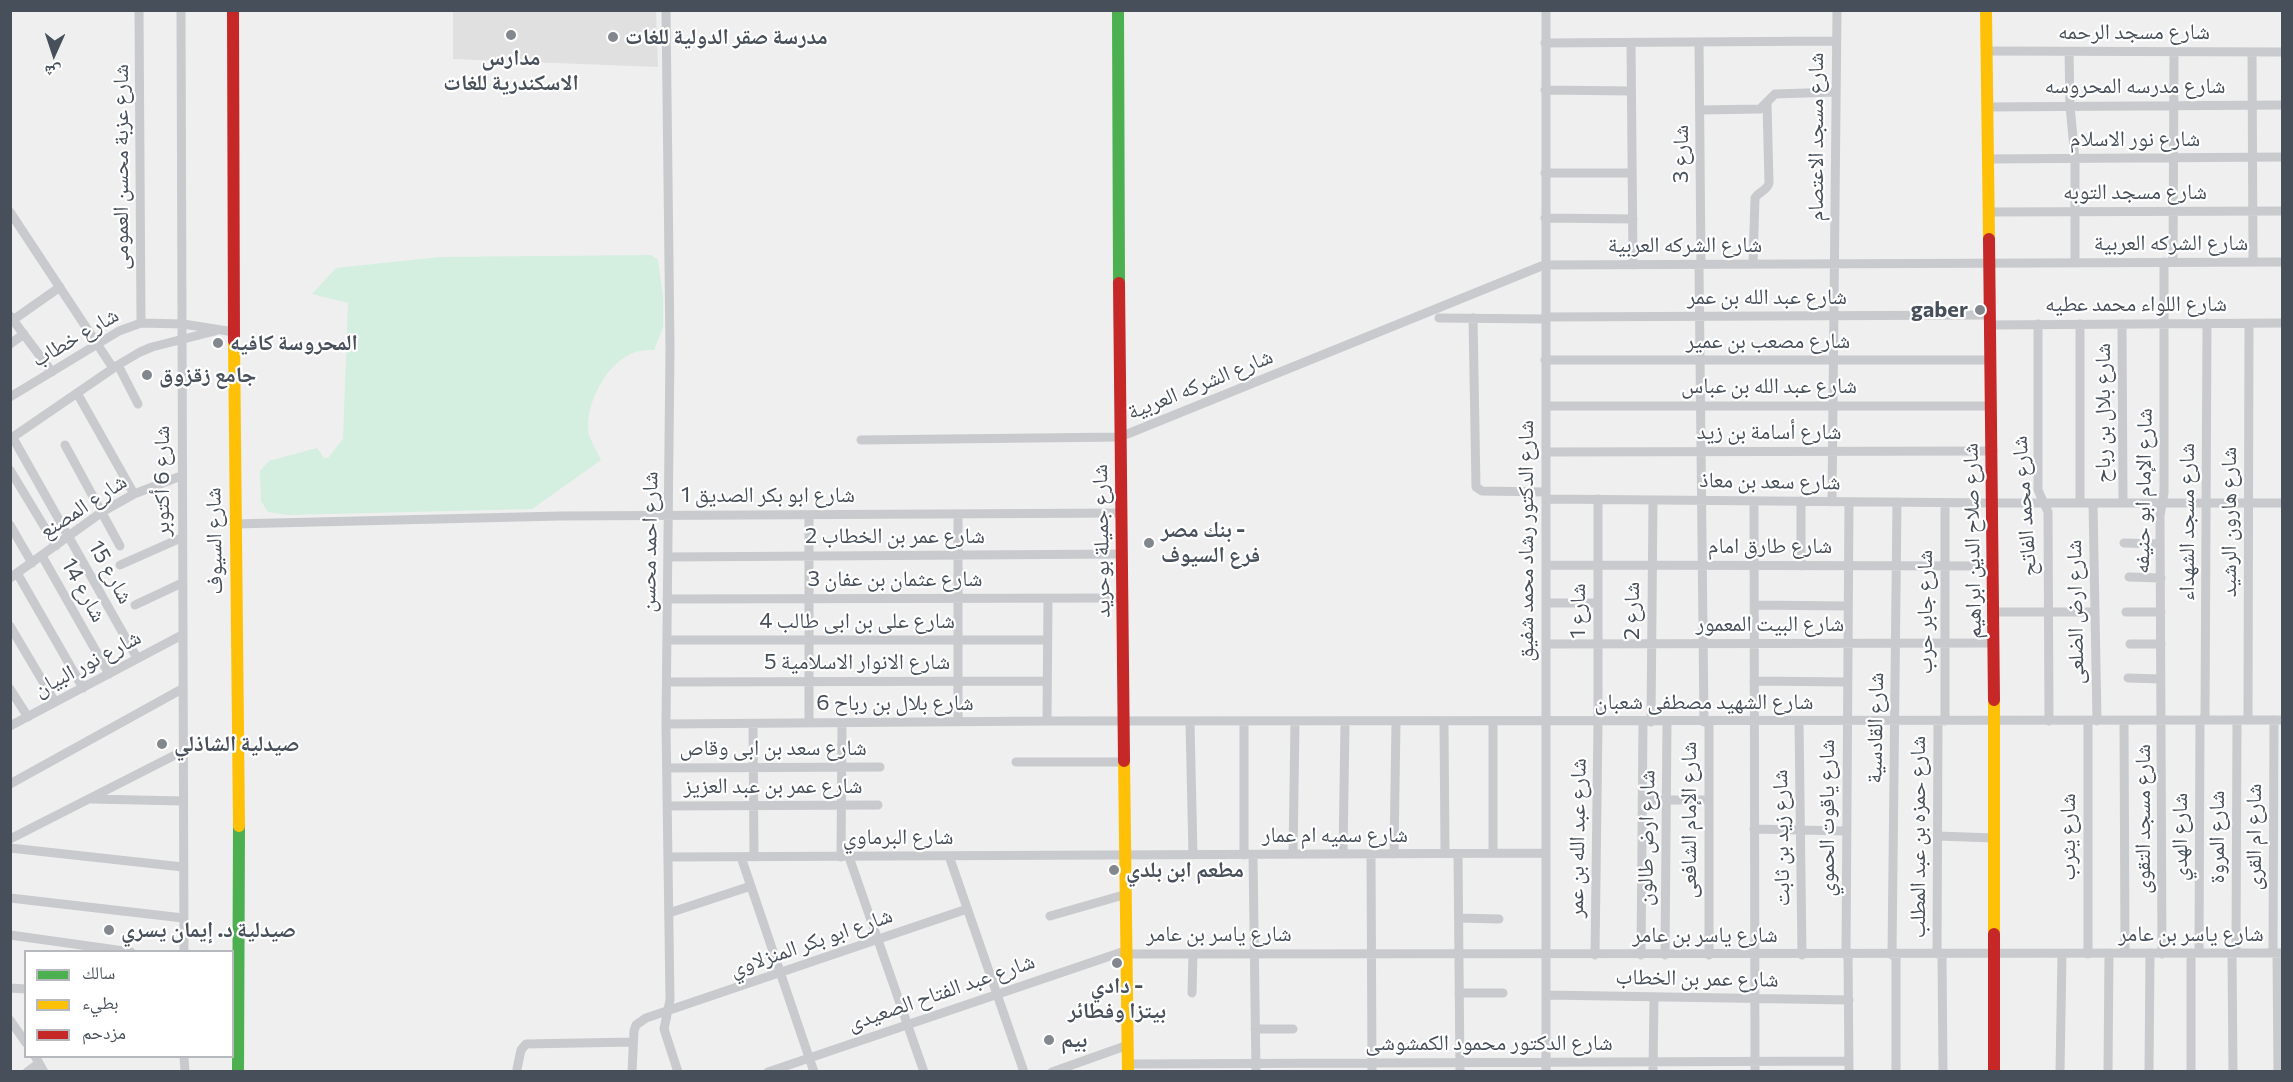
<!DOCTYPE html>
<html>
<head>
<meta charset="utf-8">
<style>
	body { margin:0 }
	#map { position:relative; width:2293px; height:1082px; overflow:hidden; background:#efefef; font-family:Commissioner,"Noto Naskh Arabic",sans-serif }
	canvas { display:block }
	.frame { position:absolute; inset:0; border:12px solid #47505a; pointer-events:none }
	.legend { position:absolute; left:24px; top:950px; width:210px; height:108px; box-sizing:border-box; background:#fff; border:2px solid #b5b9bd; margin:0; padding:8px 10px; list-style:none; font-size:18px; color:#47505a }
	.legend li { display:flex; align-items:center; gap:12px; height:30px }
	.legend b { width:30px; border:2px solid #b5b9bd }
	.north { position:absolute; left:24px; top:24px; width:60px; height:60px; -webkit-text-stroke:4px #fff; paint-order:stroke; rotate:183deg; font-size:16px; font-weight:700; line-height:24px; text-align:center; color:#47505a }
	.north::after { content:''; display:block; margin:auto; width:21px; height:27px; background:#47505a; clip-path:polygon(50% 0,100% 100%,50% 72%,0 100%) }
</style>
</head>
<body>
<div id="map">
<canvas width="2293" height="1082"></canvas>
<div class="frame"></div>
<ul class="legend">
<li><b style="height:8px;background:#4caf50"></b>سالك</li>
<li><b style="height:8px;background:#ffc107"></b>بطيء</li>
<li><b style="height:8px;background:#c62828"></b>مزدحم</li>
</ul>
<div class="north">ش</div>
</div>
<script>
const ctx = document.querySelector('canvas').getContext('2d');
ctx.lineJoin = 'round';
function fill(path, color) { ctx.fillStyle = color; ctx.fill(path, 'evenodd'); }
function trace(path, color, width, dash) { ctx.strokeStyle = color; ctx.lineWidth = width; ctx.lineCap = dash ? 'butt' : 'round'; ctx.setLineDash(dash || []); ctx.stroke(path); }
function label(font, color, halo, rows, align = 'center') {
  ctx.font = font + ' Commissioner,"Noto Naskh Arabic",sans-serif'; ctx.lineWidth = 4.5; ctx.setLineDash([]); ctx.textBaseline = 'middle'; ctx.strokeStyle = halo; ctx.fillStyle = color; for (const [text, x, y, turn = 0] of rows) {
    ctx.save(); ctx.translate(x, y); ctx.rotate((+turn || 0) * Math.PI / 180); ctx.textAlign = isNaN(turn) ? turn : align; if (halo) ctx.strokeText(text, 0, 0); ctx.fillText(text, 0, 0); ctx.restore();
  }
}
fill(new Path2D(`
	M 453,11 L 656,11 L 658,67 L 453,59 Z`), '#e1e0e0');
fill(new Path2D(`
	M 651,255 L 658,260 L 663,297 L 663,327 L 654,350 C 649,350 641,350 636,352 C 608,360 586,402 588,430 C 589,439 597,451 601,460 L 532,509 L 288,515 L 268,512 L 261,501 L 260,471 L 269,461 L 317,448 L 324,458 L 328,458 L 343,439 L 348,303 L 312,294 L 336,268 L 440,257 Z`), '#d4eedf');
trace(new Path2D(`
	M 139,10 L 141,323
	M 181,10 L 184,952
	M 666,10 L 670,349 L 666,724 L 670,1000 L 664,1029 L 678,1072
	M 1546,10 L 1546,1072
	M 1699,42 L 1701,265
	M 1545,43 L 1836,41
	M 1631,43 L 1633,265
	M 1986,51 L 2282,52
	M 2069,52 L 2070,106 L 2075,159 L 2075,263
	M 2252,52 L 2253,262
	M 1545,90 L 1631,91
	M 1987,107 L 2282,105
	M 1700,110 L 1760,109 L 1775,94 L 1836,92
	M 1987,159 L 2282,157
	M 1545,173 L 1632,173
	M 10,212 L 113,368
	M 1988,212 L 2282,211
	M 1545,218 L 1633,219
	M 2173,262 L 2174,52
	M 1753,264 L 1755,198 C 1759,191 1767,191 1769,183 L 1767,103
	M 1699,265 L 1704,722
	M 10,316 L 52,372
	M 1545,317 L 1990,315
	M 1439,318 L 1545,319
	M 1473,318 L 1476,487 L 1482,491 L 1546,492
	M 13,320 L 60,287
	M 2038,324 L 2038,490 L 2048,512 L 2049,721
	M 2122,324 L 2123,503
	M 1990,325 L 2282,323
	M 10,344 L 24,334
	M 1545,360 L 1991,360
	M 118,365 L 138,404
	M 77,393 L 134,494
	M 10,397 L 119,331 L 141,323 L 183,324 L 234,332
	M 1546,406 L 1992,406
	M 13,438 L 137,658
	M 10,439 L 118,365 L 140,352 L 152,347 L 215,331
	M 861,440 L 1120,437 L 1544,265 L 2282,262
	M 65,445 L 120,546
	M 1546,452 L 1993,451
	M 10,470 L 56,546
	M 1546,499 L 1993,503 L 2282,503
	M 1754,501 L 1755,1072
	M 1801,501 L 1801,566
	M 1832,502 L 1837,10
	M 1945,503 L 1945,721
	M 2080,503 L 2080,324
	M 2093,503 L 2097,721
	M 958,514 L 958,722
	M 809,515 L 809,723
	M 234,524 L 560,516 L 1122,513
	M 10,525 L 32,563
	M 2124,543 L 2160,544
	M 42,556 L 109,674
	M 668,557 L 1123,554
	M 120,565 L 181,538
	M 1546,565 L 1994,566
	M 17,573 L 83,688
	M 2129,577 L 2161,578
	M 10,578 L 102,512 L 134,494 L 181,476
	M 667,599 L 1123,598
	M 1546,603 L 1598,603
	M 135,605 L 182,583
	M 1754,605 L 1848,606
	M 1994,612 L 2095,612
	M 2126,612 L 2161,612
	M 10,626 L 55,702
	M 667,640 L 1047,640
	M 1546,644 L 1994,643
	M 2130,644 L 2161,644
	M 2128,678 L 2161,679
	M 1754,681 L 1847,682
	M 667,682 L 1047,681
	M 10,689 L 28,717
	M 2205,720 L 2207,323
	M 2248,720 L 2249,323
	M 1047,721 L 1048,598
	M 1799,721 L 1802,955
	M 2124,721 L 2125,953
	M 1493,722 L 1493,853
	M 1651,722 L 1653,500
	M 1709,722 L 1709,955
	M 1190,723 L 1193,855
	M 1444,723 L 1445,853
	M 666,724 L 1047,721 L 2282,720
	M 753,724 L 754,857
	M 10,726 L 182,635
	M 1016,762 L 1125,762
	M 667,768 L 880,767
	M 10,784 L 182,689
	M 92,799 L 183,801
	M 1642,800 L 1709,800
	M 668,806 L 878,805
	M 1754,829 L 1847,831
	M 1938,836 L 1994,838
	M 10,839 L 183,751
	M 10,848 L 183,867
	M 1293,854 L 1295,723
	M 1343,854 L 1345,723
	M 1371,854 L 1372,1072
	M 1394,854 L 1396,722
	M 1458,854 L 1460,1072
	M 1244,855 L 1244,723
	M 1253,855 L 1256,1072
	M 949,856 L 1024,1072
	M 669,857 L 1545,853
	M 741,857 L 814,1072
	M 841,857 L 842,723
	M 849,857 L 924,1072
	M 10,898 L 183,918
	M 669,913 L 751,886
	M 1050,916 L 1127,894
	M 1459,918 L 1499,919
	M 10,935 L 131,952
	M 2191,953 L 2191,1072
	M 2199,953 L 2200,720
	M 2232,953 L 2233,1072
	M 2236,953 L 2237,720
	M 2273,953 L 2274,720
	M 2277,953 L 2278,1072
	M 1128,954 L 2282,953
	M 1848,954 L 1849,1072
	M 1937,954 L 1938,721
	M 1942,954 L 1943,1072
	M 2088,954 L 2088,721
	M 2162,954 L 2160,516 L 2164,493 L 2164,262
	M 1595,955 L 1598,722 L 1598,499
	M 1641,955 L 1643,722
	M 1665,955 L 1667,722
	M 1846,955 L 1849,502
	M 1892,955 L 1897,502
	M 1896,955 L 1896,1072
	M 10,988 L 26,989
	M 1192,993 L 1193,954
	M 1459,993 L 1503,993
	M 1546,995 L 1849,1000
	M 10,1020 L 26,1043
	M 1255,1029 L 1293,1029
	M 35,1056 L 44,1072
	M 184,1056 L 185,1072
	M 1128,1064 L 1849,1061
	M 517,1069 L 521,1050 L 526,1044 L 633,1042
	M 27,1072 L 39,1063
	M 632,1072 L 634,1031 L 636,1025 L 646,1018 L 967,909
	M 768,1072 L 1128,950
	M 1052,1072 L 1128,1045
	M 1653,1072 L 1654,997
	M 2060,1072 L 2062,954
	M 2108,1072 L 2109,953
	M 2149,1072 L 2150,953`), '#c9cacd', 9);
trace(new Path2D(`
	M 1118,10 L 1119,283
	M 238,1072 L 239,826`), '#4caf50', 12);
trace(new Path2D(`
	M 1986,10 L 1989,239
	M 234,341 L 239,826
	M 1994,700 L 1994,934
	M 1124,761 L 1128,1072`), '#ffc107', 12);
trace(new Path2D(`
	M 233,10 L 234,341
	M 1989,239 L 1994,700
	M 1119,283 L 1124,761
	M 1994,934 L 1994,1072`), '#c62828', 12);
for (const [x, y, r, color] of [
	[511,35,6,"#82888e"],
	[613,37,6,"#82888e"],
	[1980,310,6,"#82888e"],
	[218,343,6,"#82888e"],
	[147,375,6,"#82888e"],
	[1149,543,6,"#82888e"],
	[162,744,6,"#82888e"],
	[1114,870,6,"#82888e"],
	[109,930,6,"#82888e"],
	[1117,963,6,"#82888e"],
	[1049,1040,6,"#82888e"]
]) { const dot = new Path2D(); dot.arc(x, y, r, 0, 2 * Math.PI); ctx.fillStyle = color; ctx.fill(dot); trace(dot, '#fff', 2); }
label('22px', '#47505a', '#fff', [
	["شارع مسجد الرحمه",2134,32],
	["شارع مدرسه المحروسه",2135,86],
	["شارع مسجد الاعتصام",1816,137,-90],
	["شارع نور الاسلام",2135,139],
	["شارع 3",1681,154,-90],
	["شارع عزبة محسن العمومى",121,167,-90],
	["شارع مسجد التوبه",2135,192],
	["شارع الشركه العربية",2171,243],
	["شارع الشركه العربية",1685,245],
	["شارع عبد الله بن عمر",1767,297],
	["شارع اللواء محمد عطيه",2136,304],
	["شارع خطاب",75,337,-30],
	["شارع مصعب بن عمير",1768,341],
	["شارع الشركه العربية",1200,384,-22],
	["شارع عبد الله بن عباس",1769,386],
	["شارع بلال بن رباح",2103,413,-90],
	["شارع أسامة بن زيد",1769,432],
	["شارع 6 أكتوبر",162,481,-90],
	["شارع سعد بن معاذ",1770,481,1],
	["شارع الإمام ابو حنيفه",2143,491,-89],
	["شارع ابو بكر الصديق 1",768,495],
	["شارع المصنع",83,506,-33],
	["شارع محمد الفاتح",2024,506,-94],
	["شارع مسجد الشهداء",2187,522,-90],
	["شارع هارون الرشيد",2229,522,-90],
	["شارع عمر بن الخطاب 2",895,536],
	["شارع السيوف",214,541,-91],
	["شارع جميلة بوحريد",1101,541,-91],
	["شارع الدكتور رشاد محمد شفيق",1526,541,-90],
	["شارع صلاح الدين ابراهيم",1972,541,-91],
	["شارع احمد محسن",649,542,-89],
	["شارع طارق امام",1770,546],
	["شارع 15",111,572,61],
	["شارع عثمان بن عفان 3",895,579],
	["شارع 14",84,590,61],
	["شارع 1",1578,611,-90],
	["شارع 2",1632,611,-90],
	["شارع جابر حرب",1925,612,-90],
	["شارع ارض الضلعى",2075,612,-91],
	["شارع على بن ابى طالب 4",857,621],
	["شارع البيت المعمور",1770,624],
	["شارع الانوار الاسلامية 5",857,662],
	["شارع نور البيان",87,663,-28],
	["شارع الشهيد مصطفى شعبان",1704,702],
	["شارع بلال بن رباح 6",895,703],
	["شارع القادسية",1875,728,-89],
	["شارع سعد بن ابى وقاص",773,748],
	["شارع عمر بن عبد العزيز",773,786],
	["شارع ياقوت الحموي",1827,818,-90],
	["شارع مسجد التقوى",2143,819,-90],
	["شارع الإمام الشافعى",1689,820,-90],
	["شارع سميه ام عمار",1335,835],
	["شارع البرماوي",898,837],
	["شارع حمزه بن عبد المطلب",1918,837,-90],
	["شارع يثرب",2068,837,-90],
	["شارع الهدي",2180,837,-90],
	["شارع المروة",2217,837,-90],
	["شارع ام القرى",2254,837,-90],
	["شارع عبد الله بن عمر",1577,838,-89],
	["شارع ارض طالون",1646,838,-89],
	["شارع زيد بن ثابت",1781,838,-91],
	["شارع ياسر بن عامر",1219,934],
	["شارع ياسر بن عامر",2191,934],
	["شارع ياسر بن عامر",1705,935],
	["شارع ابو بكر المنزلاوي",811,942,-19],
	["شارع عمر بن الخطاب",1697,978,1],
	["شارع عبد الفتاح الصعيدى",941,992,-19],
	["شارع الدكتور محمود الكمشوشى",1489,1043]
]);
label('bold 22px', '#47505a', '#fff', [
	["مدرسة صقر الدولية للغات",625,37],
	["مدارس",511,58,"center"],
	["الاسكندرية للغات",511,83,"center"],
	["gaber",1968,310,"right"],
	["المحروسة كافيه",230,343],
	["جامع زقزوق",159,375],
	["بنك مصر -",1161,530],
	["فرع السيوف",1161,555],
	["صيدلية الشاذلي",174,744],
	["مطعم ابن بلدي",1126,870],
	["صيدلية د. إيمان يسري",121,930],
	["دادي -",1117,986,"center"],
	["بيتزا وفطائر",1117,1011,"center"],
	["بيم",1061,1040]
], 'left');
</script>
</body>
</html>
